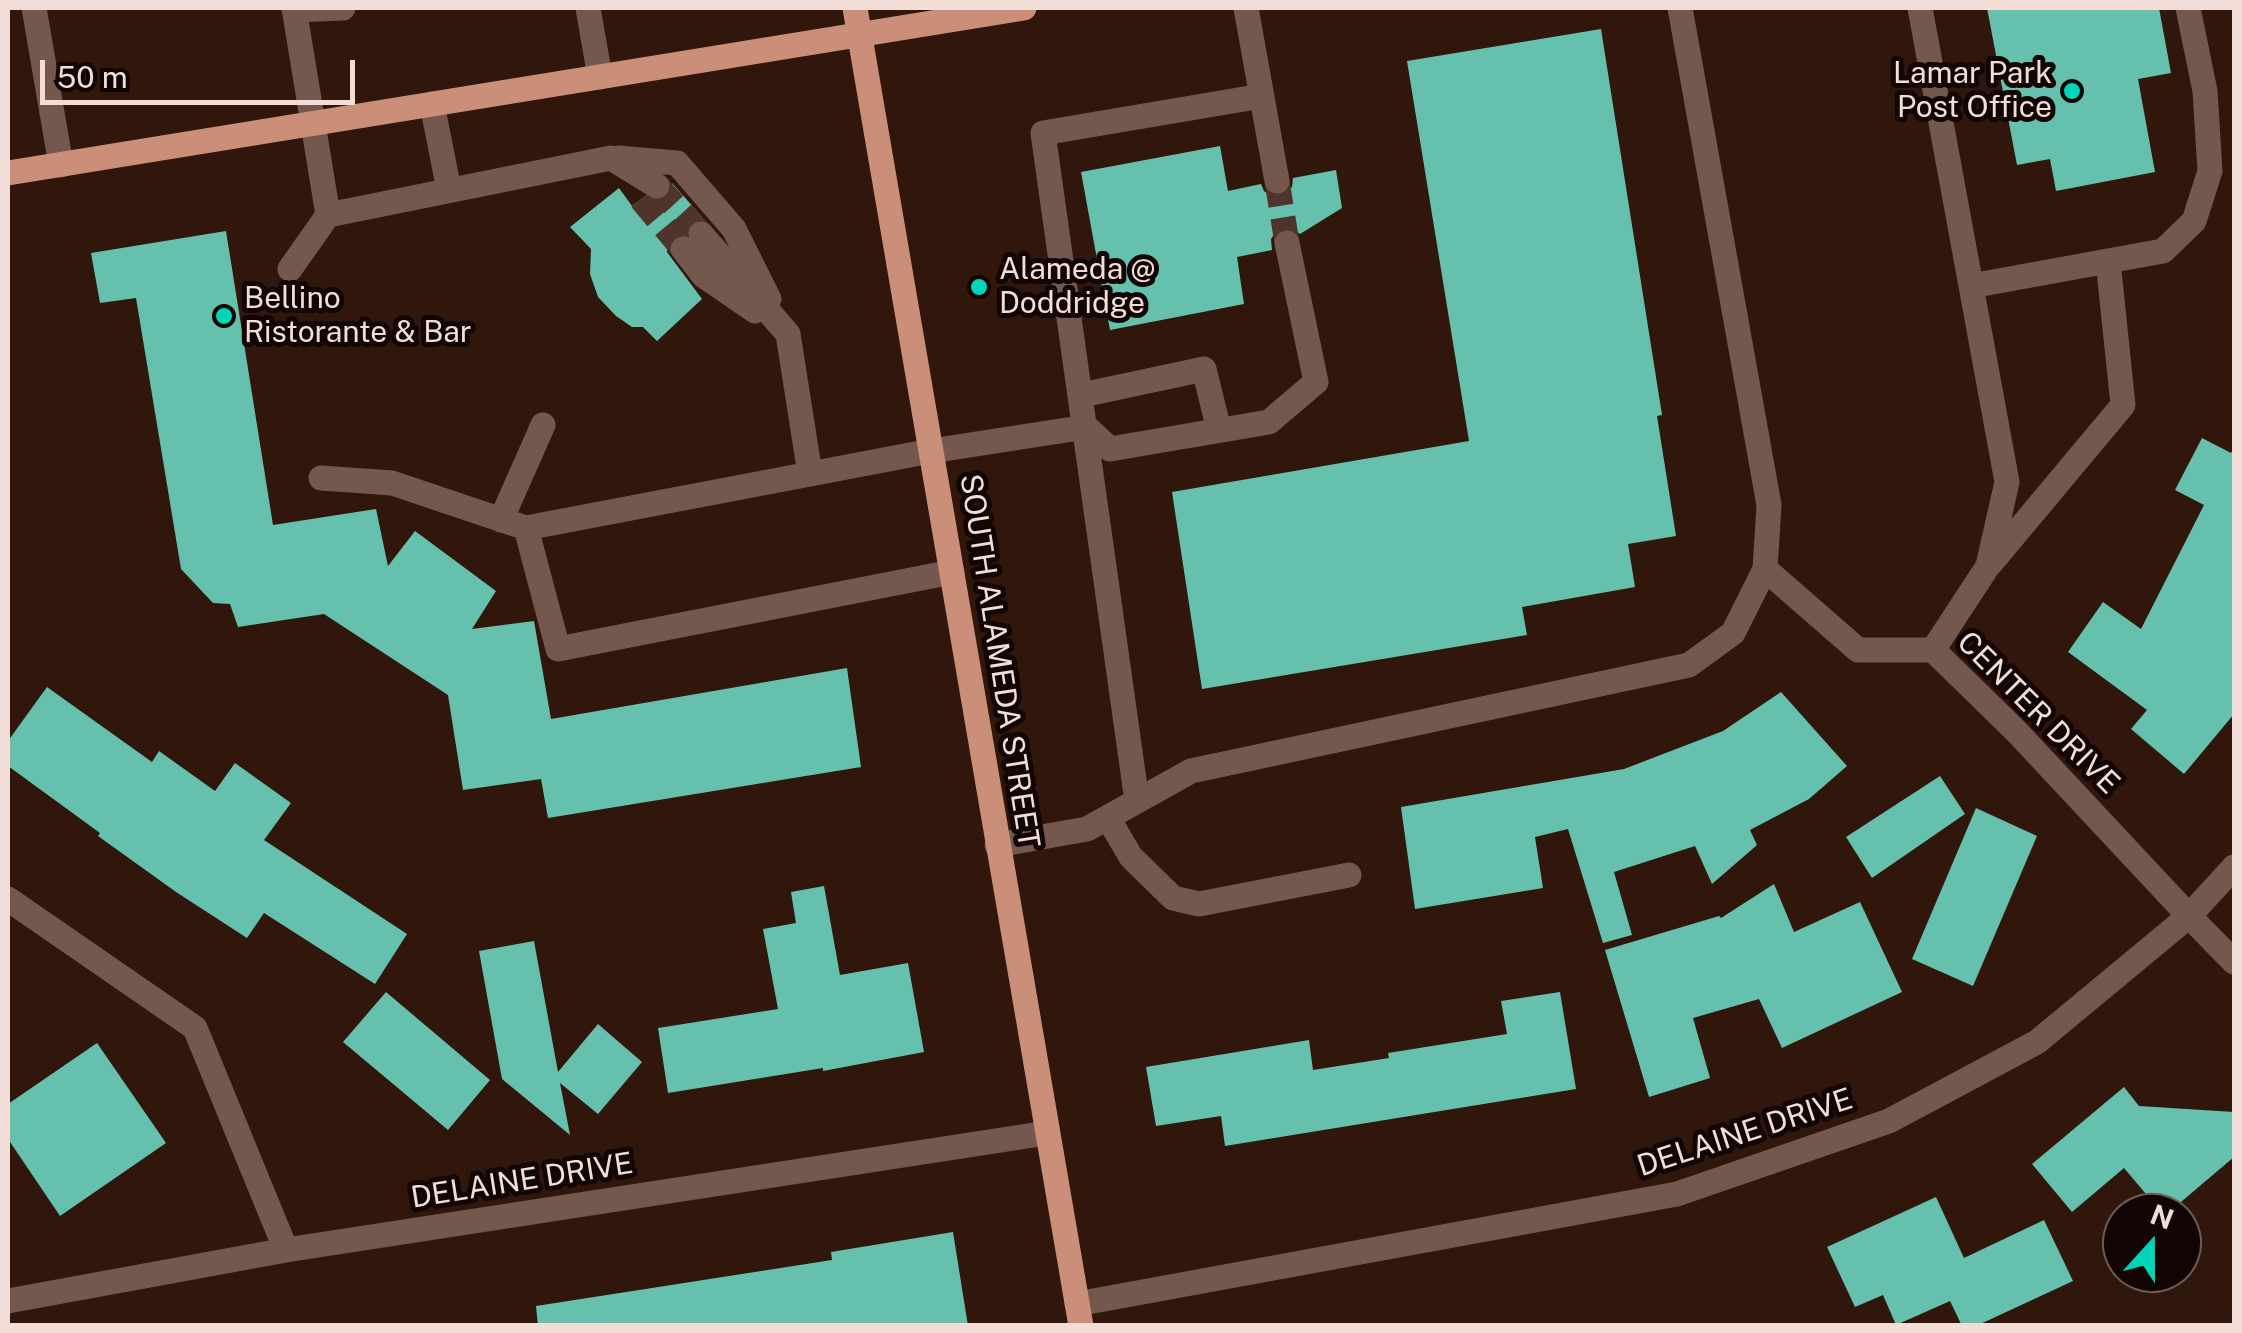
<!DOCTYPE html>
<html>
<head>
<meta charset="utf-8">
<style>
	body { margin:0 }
	#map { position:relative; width:2242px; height:1333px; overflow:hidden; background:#31160c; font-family:"Public Sans",sans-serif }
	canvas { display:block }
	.frame { position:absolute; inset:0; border:10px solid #f2ded7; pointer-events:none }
	.north { position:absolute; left:2102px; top:1193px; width:100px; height:100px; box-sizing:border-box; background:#110603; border:2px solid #6b5c58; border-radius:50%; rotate:21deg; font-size:28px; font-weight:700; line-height:40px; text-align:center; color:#f2ded7 }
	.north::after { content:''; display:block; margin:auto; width:35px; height:45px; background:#00d5b7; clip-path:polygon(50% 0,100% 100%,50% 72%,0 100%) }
	.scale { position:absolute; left:40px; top:60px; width:315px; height:45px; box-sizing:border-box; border:5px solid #f2ded7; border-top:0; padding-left:12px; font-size:30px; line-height:35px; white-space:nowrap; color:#f2ded7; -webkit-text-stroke:8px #110603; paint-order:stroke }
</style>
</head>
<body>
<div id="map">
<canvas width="2242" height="1333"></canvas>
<div class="frame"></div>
<div class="north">N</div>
<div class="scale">50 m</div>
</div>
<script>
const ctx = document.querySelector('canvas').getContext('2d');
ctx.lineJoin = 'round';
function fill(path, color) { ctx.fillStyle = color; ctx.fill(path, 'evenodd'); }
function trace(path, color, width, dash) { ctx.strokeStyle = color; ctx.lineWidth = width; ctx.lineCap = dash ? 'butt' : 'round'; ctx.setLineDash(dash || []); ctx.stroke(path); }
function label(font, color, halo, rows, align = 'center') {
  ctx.font = font + ' "Public Sans",sans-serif'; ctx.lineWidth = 10; ctx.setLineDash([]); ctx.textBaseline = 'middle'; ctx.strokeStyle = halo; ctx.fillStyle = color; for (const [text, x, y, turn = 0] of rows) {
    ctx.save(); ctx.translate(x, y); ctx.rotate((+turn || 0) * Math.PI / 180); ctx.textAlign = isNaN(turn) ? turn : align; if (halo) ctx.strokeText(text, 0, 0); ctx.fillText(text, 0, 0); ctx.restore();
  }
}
fill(new Path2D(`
	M 1987,8 L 2159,8 L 2171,73 L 2138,79 L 2155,172 L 2056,191 L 2050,159 L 2017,165 Z
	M 1601,29 L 1662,415 L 1657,416 L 1676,536 L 1628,544 L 1635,587 L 1522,607 L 1527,635 L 1202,689 L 1172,492 L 1469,441 L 1407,61 Z
	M 1220,146 L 1228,191 L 1261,184 L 1264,191 L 1271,196 L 1281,197 L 1292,187 L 1293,178 L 1336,170 L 1342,208 L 1300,234 L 1291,227 L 1277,230 L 1271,239 L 1272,250 L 1237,257 L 1244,304 L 1110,330 L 1081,172 Z
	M 672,183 L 703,218 L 691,221 L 685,233 L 672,237 L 668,244 L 667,252 L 702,299 L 657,341 L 643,327 L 632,327 L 616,316 L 598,297 L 590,274 L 591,249 L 570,227 L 619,188 L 632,206 L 644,197 L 656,202 L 666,200 L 671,194 Z
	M 226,231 L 273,525 L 376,509 L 388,566 L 415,531 L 496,591 L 472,629 L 534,621 L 551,719 L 847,668 L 861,767 L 548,818 L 541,779 L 463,790 L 448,695 L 324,614 L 238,627 L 230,604 L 213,603 L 181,569 L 136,298 L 100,303 L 91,253 Z
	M 2202,438 L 2231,453 L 2234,447 L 2234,714 L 2184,774 L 2131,729 L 2147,710 L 2068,652 L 2103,602 L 2141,629 L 2204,505 L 2175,490 Z
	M 47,687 L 152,762 L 159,751 L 215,791 L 235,763 L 291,803 L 264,840 L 407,934 L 375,984 L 264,913 L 247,938 L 176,892 L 98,836 L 100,833 L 8,766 L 8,741 Z
	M 1781,692 L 1847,766 L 1809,799 L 1750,830 L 1757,845 L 1712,884 L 1695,846 L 1614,872 L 1632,935 L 1603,943 L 1568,829 L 1535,837 L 1543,888 L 1415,909 L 1401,807 L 1624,769 L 1723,731 Z
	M 1940,776 L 1965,814 L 1872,878 L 1846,837 Z
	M 1976,808 L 2037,836 L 1973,986 L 1912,959 Z
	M 1774,884 L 1794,932 L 1860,902 L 1902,992 L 1782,1048 L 1759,999 L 1693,1018 L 1710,1078 L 1649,1097 L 1605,950 L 1719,916 L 1721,918 Z
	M 824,886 L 840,975 L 908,963 L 924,1052 L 823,1071 L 823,1068 L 668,1093 L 658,1028 L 778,1009 L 763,929 L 796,923 L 791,892 Z
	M 534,941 L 558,1072 L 598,1024 L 642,1062 L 598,1114 L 560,1083 L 570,1135 L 502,1079 L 479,951 Z
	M 386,992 L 490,1080 L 448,1130 L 343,1042 Z
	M 1560,992 L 1576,1089 L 1225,1146 L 1221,1116 L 1156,1126 L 1146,1067 L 1309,1040 L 1313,1070 L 1389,1058 L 1388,1053 L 1507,1034 L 1501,1001 Z
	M 97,1043 L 166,1143 L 60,1216 L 8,1139 L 8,1104 Z
	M 2124,1087 L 2139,1106 L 2234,1112 L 2234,1157 L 2168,1213 L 2162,1213 L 2124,1168 L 2072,1212 L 2032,1164 Z
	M 1936,1197 L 1964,1258 L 2044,1220 L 2073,1281 L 1976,1326 L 1962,1326 L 1950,1301 L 1896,1325 L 1883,1295 L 1855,1307 L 1827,1247 Z
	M 953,1232 L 968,1326 L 538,1326 L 536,1306 L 832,1260 L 831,1252 Z`), '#65c1ad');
trace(new Path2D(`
	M 1277,181 L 1287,243
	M 657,186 L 701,234
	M 641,199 L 683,249`), '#4e342a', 25, [25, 12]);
trace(new Path2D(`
	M 34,8 L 61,165
	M 588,8 L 600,77
	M 1246,8 L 1277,181
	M 1920,8 L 2007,482 L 1988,566 L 1933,650
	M 294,10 L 343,8
	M 432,104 L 449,190
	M 618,158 L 677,163 L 734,229 L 769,299
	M 328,215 L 611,158 L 657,186
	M 701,234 L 788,334 L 810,474
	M 683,249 L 704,276 L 755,311
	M 290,269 L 328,215 L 294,8
	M 1971,286 L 2163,251 L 2194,221 L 2210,171 L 2205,91 L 2188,8
	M 1082,395 L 1204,369 L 1219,430
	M 321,478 L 392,483 L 526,528 L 558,649 L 952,572
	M 501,520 L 543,425
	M 526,528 L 931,451 L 1086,427 L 1110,449 L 1269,422 L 1316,382 L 1287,243
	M 1991,563 L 2123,405 L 2108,261
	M 1765,569 L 1858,650 L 1933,650 L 2016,731 L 2189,916 L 2234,962
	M 1137,801 L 1043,133 L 1262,96
	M 1108,818 L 1131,857 L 1173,898 L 1199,904 L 1349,875
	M 997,845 L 1087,829 L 1191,771 L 1689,665 L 1733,633 L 1765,569 L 1769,505 L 1680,8
	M 8,899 L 195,1028 L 286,1250
	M 8,1301 L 286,1250 L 1047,1133
	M 1077,1304 L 1677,1194 L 1889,1121 L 2037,1042 L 2189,916 L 2234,867`), '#74574d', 25);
trace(new Path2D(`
	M 855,8 L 1081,1326
	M 8,173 L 1024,8`), '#cb8f79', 25);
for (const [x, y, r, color] of [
	[2072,91,10,"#00d5b7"],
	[979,287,10,"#00d5b7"],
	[224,316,10,"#00d5b7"]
]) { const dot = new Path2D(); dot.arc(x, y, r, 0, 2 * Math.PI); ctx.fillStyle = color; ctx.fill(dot); trace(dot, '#110603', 4); }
label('30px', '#f2ded7', '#110603', [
	["Lamar Park",2052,74,"right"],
	["Post Office",2052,108,"right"],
	["Alameda @",999,270],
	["Doddridge",999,304],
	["Bellino",244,299],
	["Ristorante & Bar",244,333]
], 'left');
label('30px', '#f2ded7', '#110603', [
	["SOUTH ALAMEDA STREET",999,661,81],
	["CENTER DRIVE",2038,713,45],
	["DELAINE DRIVE",1745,1133,-18],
	["DELAINE DRIVE",522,1181,-9]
]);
</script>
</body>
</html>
